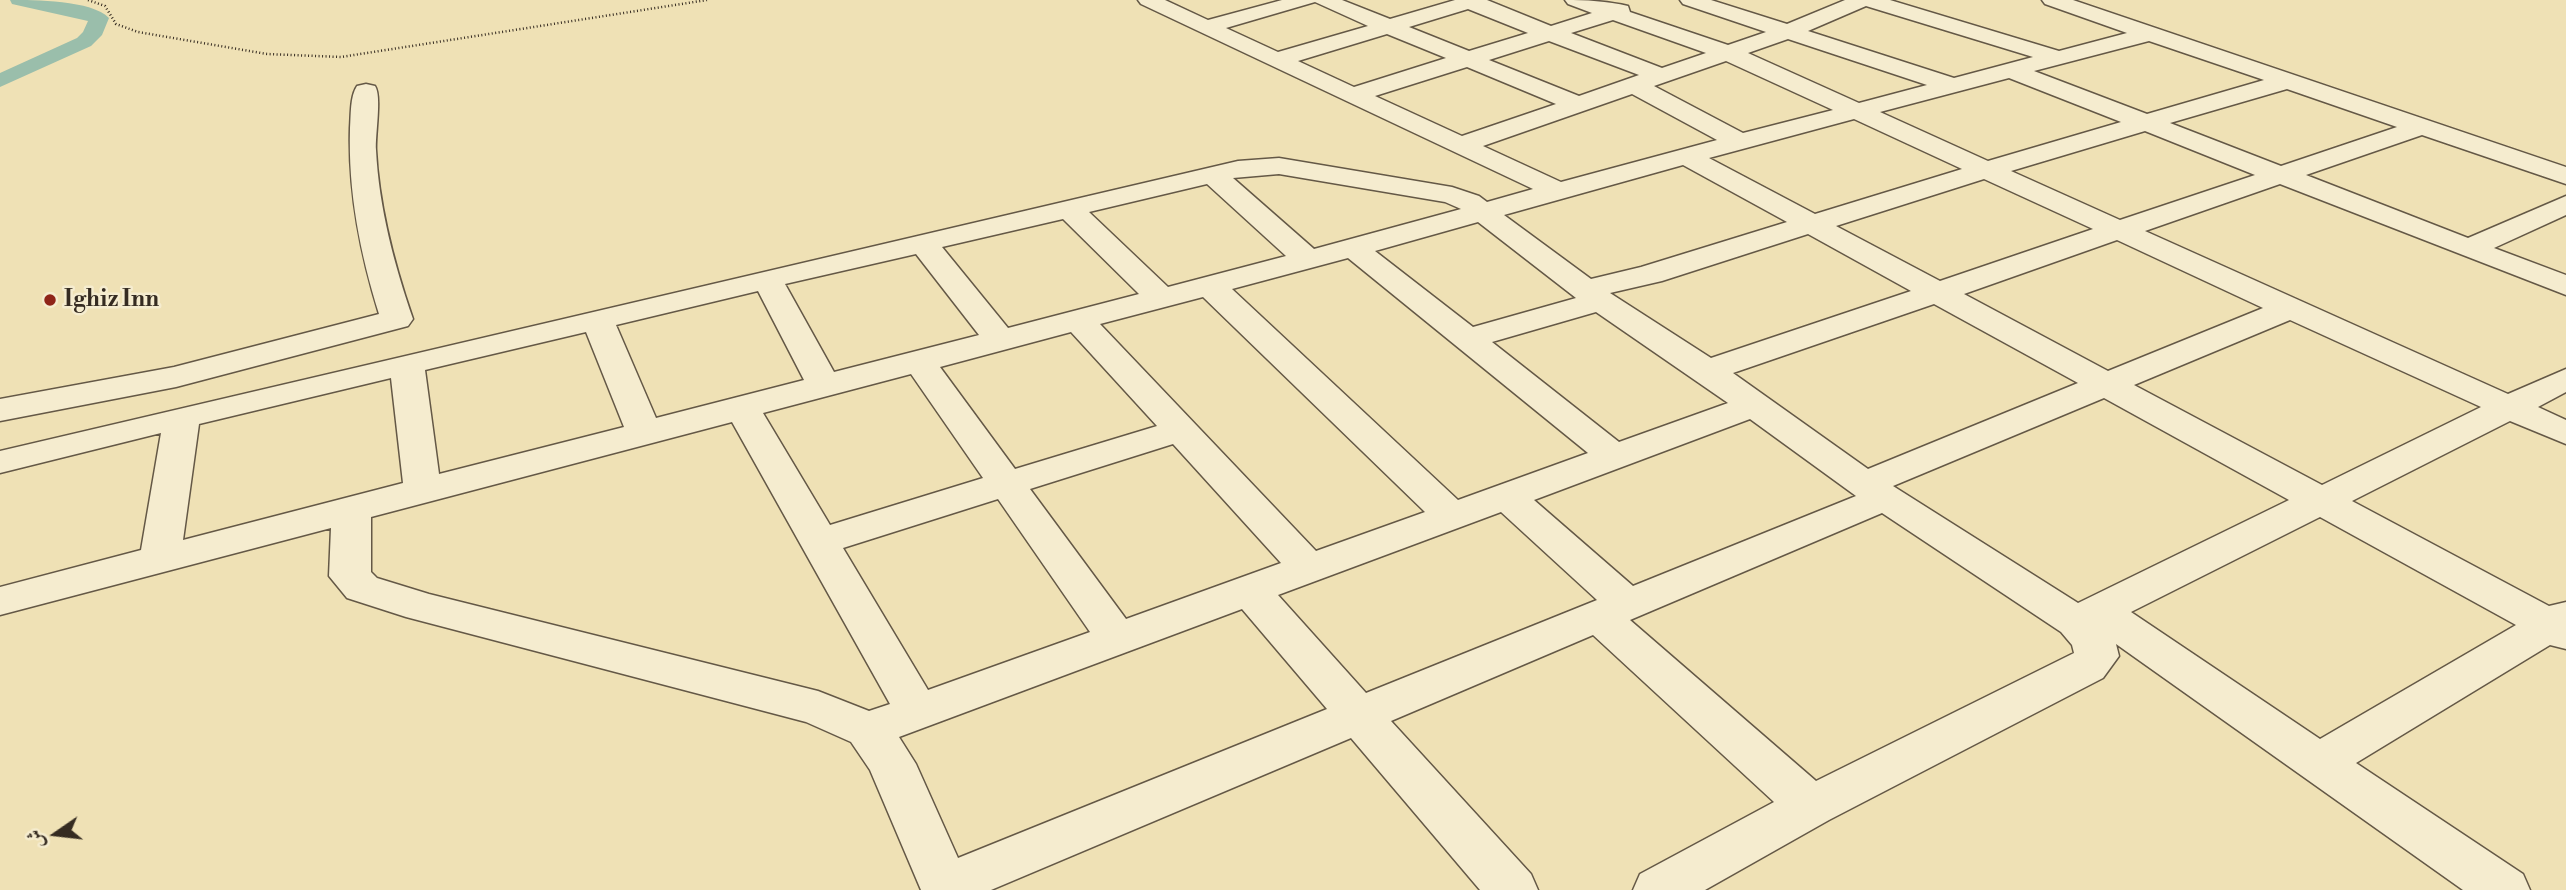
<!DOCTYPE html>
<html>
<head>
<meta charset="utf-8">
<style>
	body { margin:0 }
	#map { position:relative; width:2566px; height:890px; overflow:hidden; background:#efe1b5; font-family:"Libre Bodoni",Amiri,serif }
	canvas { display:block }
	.north { position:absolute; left:21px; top:799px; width:70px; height:70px; -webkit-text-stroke:5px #f5eccf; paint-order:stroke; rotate:256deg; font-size:19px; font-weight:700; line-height:28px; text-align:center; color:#352b21 }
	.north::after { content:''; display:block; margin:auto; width:24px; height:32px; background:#352b21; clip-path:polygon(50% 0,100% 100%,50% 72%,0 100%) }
</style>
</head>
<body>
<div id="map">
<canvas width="2566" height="890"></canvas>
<div class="north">ش</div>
</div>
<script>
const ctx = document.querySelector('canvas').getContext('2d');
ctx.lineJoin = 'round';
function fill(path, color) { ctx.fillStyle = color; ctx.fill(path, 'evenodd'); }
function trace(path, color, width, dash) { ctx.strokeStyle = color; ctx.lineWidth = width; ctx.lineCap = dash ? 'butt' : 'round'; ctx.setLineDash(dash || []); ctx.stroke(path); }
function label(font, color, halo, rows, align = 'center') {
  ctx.font = font + ' "Libre Bodoni",serif'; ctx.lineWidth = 5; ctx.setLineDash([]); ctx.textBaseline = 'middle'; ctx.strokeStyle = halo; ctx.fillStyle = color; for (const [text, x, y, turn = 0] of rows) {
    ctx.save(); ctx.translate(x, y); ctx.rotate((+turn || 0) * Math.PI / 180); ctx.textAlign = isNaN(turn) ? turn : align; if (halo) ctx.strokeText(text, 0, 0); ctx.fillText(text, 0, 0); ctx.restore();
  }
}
fill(new Path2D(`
	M 10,0 C 34,0 92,0 109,18 L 102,35 L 91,46 L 0,87 L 0,73 L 77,38 L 83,32 L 88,21 L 12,4 Z`), '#9abeab');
const minor = new Path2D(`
	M 1138,0 L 1165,0 L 1208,20 L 1282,0 L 1342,0 L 1390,19 L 1455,0 L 1487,0 L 1551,26 L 1592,13 L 1568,4 L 1565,0 C 1586,0 1607,1 1628,6 L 1630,12 L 1728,45 L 1766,32 L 1683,4 L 1680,0 L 1711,0 L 1787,24 L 1845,0 L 1890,0 L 2059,51 L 2127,33 L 2045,4 L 2042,0 L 2073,0 L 2566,167 L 2566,184 L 2422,135 L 2306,175 L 2468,238 L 2566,196 L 2566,215 L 2494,248 L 2566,275 L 2566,295 L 2280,184 L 2145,231 L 2508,394 L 2566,369 L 2566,392 L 2538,407 L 2566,420 L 2566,444 L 2510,421 L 2352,501 L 2549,606 L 2566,602 L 2566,649 L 2550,645 L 2356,763 L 2523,874 L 2530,890 L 2463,890 L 2116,644 L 2119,656 L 2103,678 L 1829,820 L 1705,890 L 1633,890 L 1640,874 L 1774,802 L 1593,635 L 1391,721 L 1531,874 L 1538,890 L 1480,890 L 1351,738 L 991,890 L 921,890 L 870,770 L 851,742 L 806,722 L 406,617 L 347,598 L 329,576 L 331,528 L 0,615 L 0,587 L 141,550 L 161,433 L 0,473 L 0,451 L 1238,161 L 1279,158 L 1452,187 L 1479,196 L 1487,202 L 1533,189 L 1141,4 ZM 1315,2 L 1368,26 L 1278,52 L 1226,28 ZM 1866,6 L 2033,57 L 1954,78 L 1808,31 ZM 1468,9 L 1528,33 L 1469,51 L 1409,27 ZM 1613,20 L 1706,53 L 1662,68 L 1571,33 ZM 1387,34 L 1446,58 L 1354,87 L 1298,61 ZM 1788,39 L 1927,85 L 1859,103 L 1748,53 ZM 1549,41 L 1639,75 L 1579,96 L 1489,60 ZM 2149,41 L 2264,80 L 2147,114 L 2034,71 ZM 1726,61 L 1833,110 L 1743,133 L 1654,86 ZM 1467,67 L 1556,104 L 1462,136 L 1375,96 ZM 2009,78 L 2121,122 L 1988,161 L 1880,112 ZM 2287,89 L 2397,127 L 2281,166 L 2170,123 ZM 1632,94 L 1717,140 L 1561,182 L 1483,146 ZM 1854,119 L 1962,169 L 1815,214 L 1709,158 ZM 2145,131 L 2255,175 L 2120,220 L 2011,171 ZM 1683,165 L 1787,222 L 1641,267 L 1591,279 L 1504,215 ZM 1279,174 L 1445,202 L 1461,209 L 1314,249 L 1233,178 ZM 1984,179 L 2093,229 L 1940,281 L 1836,226 ZM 1207,184 L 1286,256 L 1168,287 L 1089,212 ZM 1063,219 L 1139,294 L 1008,328 L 942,247 ZM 1478,222 L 1576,298 L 1473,327 L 1375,251 ZM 1808,234 L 1911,291 L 1711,358 L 1610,293 L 1662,281 ZM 2117,240 L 2263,308 L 2108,371 L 1964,294 ZM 916,254 L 979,335 L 834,372 L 785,284 ZM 1348,258 L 1588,453 L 1458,500 L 1232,289 ZM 758,291 L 804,380 L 656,418 L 616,325 ZM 1203,297 L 1425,512 L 1316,551 L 1100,324 ZM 1934,304 L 2078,383 L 1868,469 L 1733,373 ZM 1596,312 L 1728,403 L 1619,442 L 1492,342 ZM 2290,320 L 2481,407 L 2322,485 L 2134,385 ZM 586,332 L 624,427 L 439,474 L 425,370 ZM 1071,332 L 1157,426 L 1015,469 L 940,367 ZM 911,374 L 983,478 L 830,525 L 763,413 ZM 391,378 L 403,483 L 183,540 L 199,424 ZM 2104,398 L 2289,500 L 2078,603 L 1893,486 ZM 1750,419 L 1856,496 L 1633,586 L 1534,500 ZM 732,422 L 890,704 L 869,711 L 818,691 L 429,594 L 377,578 L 371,572 L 371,517 ZM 1173,444 L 1281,563 L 1126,619 L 1030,489 ZM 998,499 L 1090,632 L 928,690 L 843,548 ZM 1501,512 L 1597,600 L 1366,693 L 1278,595 ZM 1882,513 L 2061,632 L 2072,645 L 2074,653 L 1816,781 L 1630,620 ZM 2320,517 L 2516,625 L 2320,739 L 2131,612 ZM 1242,609 L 1327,709 L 958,858 L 916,764 L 899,737 Z
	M 366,84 L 375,86 C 382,96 375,135 376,150 C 379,208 394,264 413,319 L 408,326 L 176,387 L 0,421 L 0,399 L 174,367 L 379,314 C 360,253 348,192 350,128 C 351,115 350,96 357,86 Z`);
trace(minor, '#645846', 3);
trace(new Path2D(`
	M 88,0 L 105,6 L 116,24 L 138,32 L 267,54 L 341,57 L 707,0`), '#352b21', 2.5, [1, 2.5]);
fill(minor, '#f5eccf');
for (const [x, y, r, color] of [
	[50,300,7,"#8f2418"]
]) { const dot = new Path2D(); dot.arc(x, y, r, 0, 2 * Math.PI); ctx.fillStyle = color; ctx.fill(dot); trace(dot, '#f5eccf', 2.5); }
label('bold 23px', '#352b21', '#f5eccf', [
	["Ighiz Inn",64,300]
], 'left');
</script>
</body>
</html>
